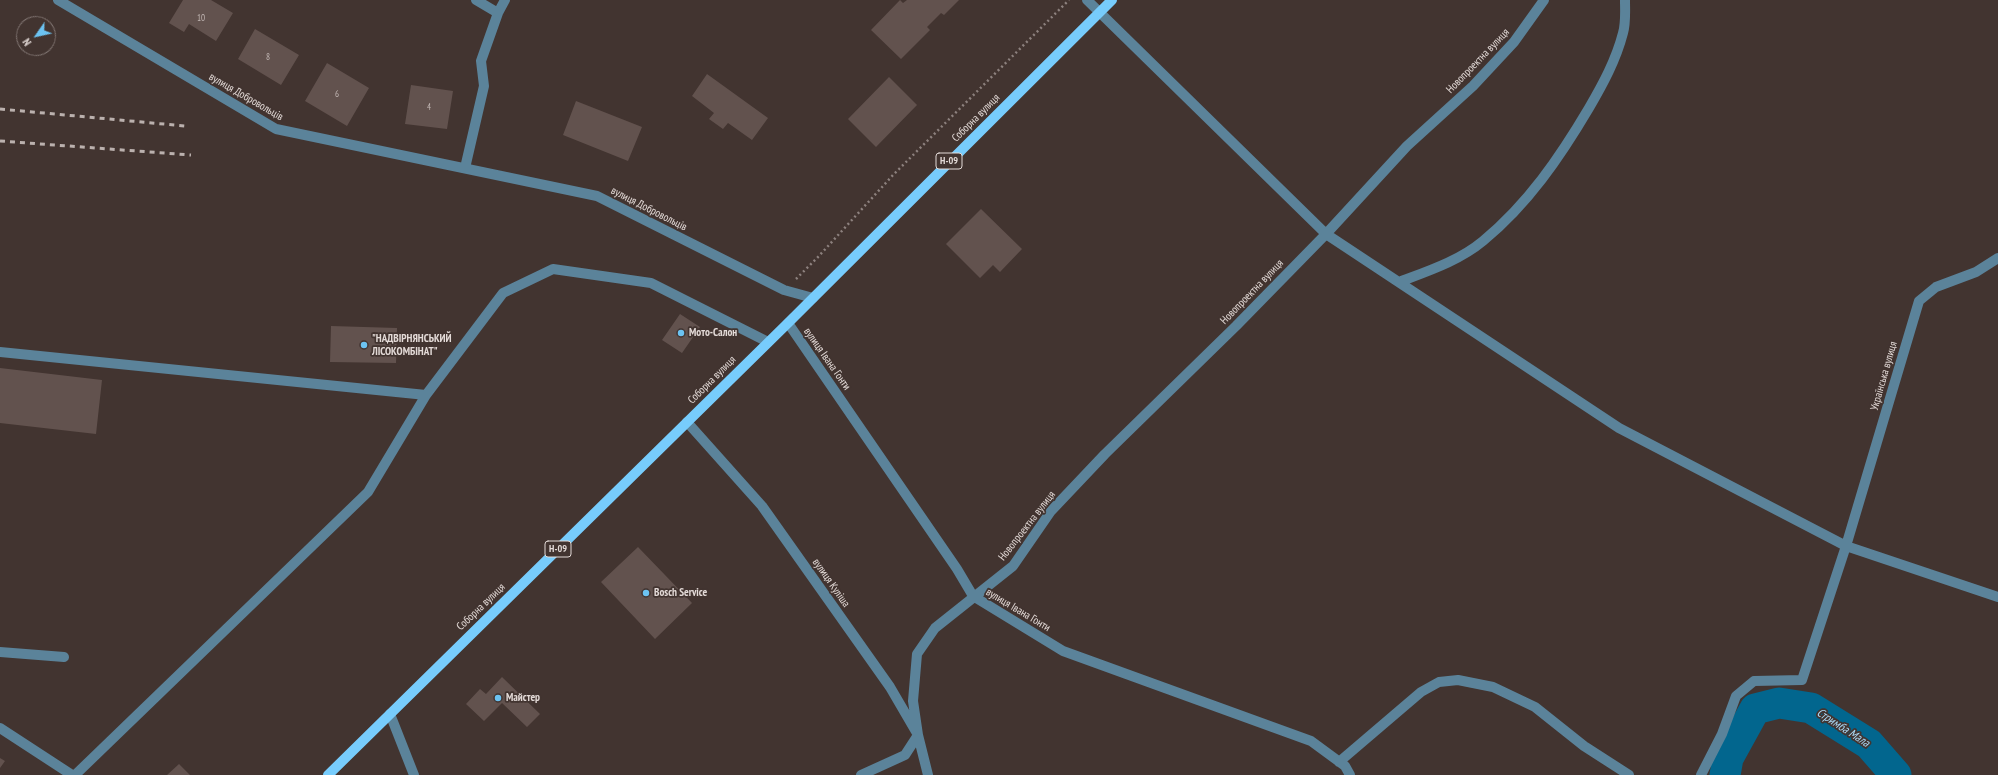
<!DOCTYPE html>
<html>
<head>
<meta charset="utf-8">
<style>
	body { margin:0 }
	#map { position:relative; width:1998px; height:775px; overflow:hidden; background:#423430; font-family:"PT Sans Narrow",sans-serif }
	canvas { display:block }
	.north { position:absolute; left:16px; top:16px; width:40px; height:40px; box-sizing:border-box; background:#423430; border:1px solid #827673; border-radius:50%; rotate:236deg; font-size:11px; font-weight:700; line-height:16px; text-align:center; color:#e3dad7 }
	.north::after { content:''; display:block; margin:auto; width:14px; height:18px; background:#6cc3f2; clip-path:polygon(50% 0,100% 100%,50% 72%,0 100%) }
</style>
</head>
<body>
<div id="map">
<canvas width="1998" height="775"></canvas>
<div class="north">N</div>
</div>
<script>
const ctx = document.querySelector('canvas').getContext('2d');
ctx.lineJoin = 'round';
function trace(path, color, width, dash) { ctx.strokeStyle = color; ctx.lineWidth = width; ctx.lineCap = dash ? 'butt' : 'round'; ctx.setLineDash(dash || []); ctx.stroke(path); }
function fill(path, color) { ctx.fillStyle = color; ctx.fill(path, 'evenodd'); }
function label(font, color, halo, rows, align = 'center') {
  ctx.font = font + ' "PT Sans Narrow",sans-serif'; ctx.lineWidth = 3.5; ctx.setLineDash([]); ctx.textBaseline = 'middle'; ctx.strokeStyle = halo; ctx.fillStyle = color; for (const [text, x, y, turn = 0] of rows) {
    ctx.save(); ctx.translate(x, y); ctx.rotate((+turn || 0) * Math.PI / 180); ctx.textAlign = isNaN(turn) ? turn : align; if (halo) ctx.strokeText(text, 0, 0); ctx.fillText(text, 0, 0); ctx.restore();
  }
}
trace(new Path2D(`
	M 1725,775 L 1728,758 L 1755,709 L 1779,703 L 1811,708 L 1869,744 L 1896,775`), '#02668e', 31);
fill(new Path2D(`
	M 183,0 L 211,0 L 233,13 L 216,41 L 189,24 L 184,32 L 169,23 Z
	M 900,0 L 903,3 L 907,0 L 959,0 L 944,15 L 941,13 L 927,27 L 930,30 L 901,59 L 871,30 Z
	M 255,29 L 299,55 L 281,85 L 238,59 Z
	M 327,63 L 369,88 L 347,126 L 305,101 Z
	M 707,74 L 768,118 L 752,140 L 728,123 L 723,129 L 709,119 L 714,113 L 692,96 Z
	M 889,77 L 917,105 L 876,147 L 848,119 Z
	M 411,85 L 453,91 L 447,129 L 405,124 Z
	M 576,101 L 642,127 L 628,161 L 563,135 Z
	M 981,209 L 1022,249 L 1000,272 L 993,265 L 980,278 L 946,244 Z
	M 680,314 L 700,327 L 682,353 L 662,340 Z
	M 331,326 L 397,328 L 396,363 L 330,362 Z
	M 0,368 L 102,380 L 96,434 L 0,423 Z
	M 638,547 L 692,603 L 655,639 L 601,582 Z
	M 502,677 L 540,714 L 527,727 L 502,703 L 484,721 L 466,704 L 480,689 L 486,694 Z
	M 0,758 L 5,761 L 0,768 Z
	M 179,764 L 190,775 L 167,775 Z`), '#62524e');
trace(new Path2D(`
	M 796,279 L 818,257 L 894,174 L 1069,0`), '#8d817e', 2.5, [2, 3]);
trace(new Path2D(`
	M 58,0 L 276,129 L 597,196 L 784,290 L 813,298
	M 476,0 L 498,13
	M 1087,0 L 1326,234 L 1619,428 L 1846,546 L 1998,597
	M 465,168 L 484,86 L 481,61 L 498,13 L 505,0
	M 1399,282 C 1428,271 1459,261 1483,241 C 1528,204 1560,157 1589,108 C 1603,84 1616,60 1623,33 C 1626,23 1625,11 1625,0
	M 788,323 L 957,569 L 973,596 L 1063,651 L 1311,741 L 1345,766 L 1350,775
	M 0,352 L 426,395 L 503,293 L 553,269 L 651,283 L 768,342
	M 687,422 L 762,506 L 890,687 L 918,735 L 928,775
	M 0,652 L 64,657
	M 390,714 L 414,775
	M 0,728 L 72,775
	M 1339,762 L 1421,692 L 1439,682 L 1458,680 L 1493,687 L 1535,707 L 1584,746 L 1629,775
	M 75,775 L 368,492 L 426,395
	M 861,775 L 905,755 L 918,735 L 913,701 L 917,654 L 935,628 L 1013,566 L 1051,511 L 1105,454 L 1236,326 L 1326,234 L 1407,146 L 1473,86 L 1514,42 L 1544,0
	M 1701,775 L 1722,734 L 1736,696 L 1754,681 L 1802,680 L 1846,546 L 1919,301 L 1936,287 L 1976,272 L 1998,258`), '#5b839a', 10);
trace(new Path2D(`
	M 328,775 L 788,323 L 1112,0`), '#77ccfc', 10);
trace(new Path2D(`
	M 0,109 L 185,126
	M 0,141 L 191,155`), '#bbb1ae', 3, [5, 5]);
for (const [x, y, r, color] of [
	[681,333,4,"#6cc3f2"],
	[364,345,4,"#6cc3f2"],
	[646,593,4,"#6cc3f2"],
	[498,698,4,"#6cc3f2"]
]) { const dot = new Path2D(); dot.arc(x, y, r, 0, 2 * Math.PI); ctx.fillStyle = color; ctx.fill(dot); trace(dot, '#423430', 1.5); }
label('9px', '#c3b8b5', null, [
	["10",201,18],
	["8",268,57],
	["6",337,94],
	["4",429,107]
]);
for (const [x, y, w] of [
	[949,161,26],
	[558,549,26]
]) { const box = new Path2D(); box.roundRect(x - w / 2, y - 8, w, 16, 3); ctx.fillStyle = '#423430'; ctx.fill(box); trace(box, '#e3dad7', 1); }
label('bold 10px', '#e3dad7', null, [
	["Н-09",949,161],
	["Н-09",558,549]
]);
label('11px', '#e3dad7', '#423430', [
	["Новопроектна вулиця",1478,61,-46],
	["вулиця Добровольців",246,97,30],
	["Соборна вулиця",976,118,-45],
	["вулиця Добровольців",649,209,27],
	["Новопроектна вулиця",1252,292,-46],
	["вулиця Івана Гонти",827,359,55],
	["Українська вулиця",1884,376,-74],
	["Соборна вулиця",712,380,-45],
	["Новопроектна вулиця",1027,526,-52],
	["вулиця Куліша",831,583,55],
	["Соборна вулиця",481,607,-44],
	["вулиця Івана Гонти",1018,610,31]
]);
label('bold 11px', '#e3dad7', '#423430', [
	["Мото-Салон",689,333],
	["\"НАДВІРНЯНСЬКИЙ",372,339],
	["ЛІСОКОМБІНАТ\"",372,352],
	["Bosch Service",654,593],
	["Майстер",506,698]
], 'left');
label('italic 12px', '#abdaf6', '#423430', [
	["Стримба Мала",1843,728,33]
]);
</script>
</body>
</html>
